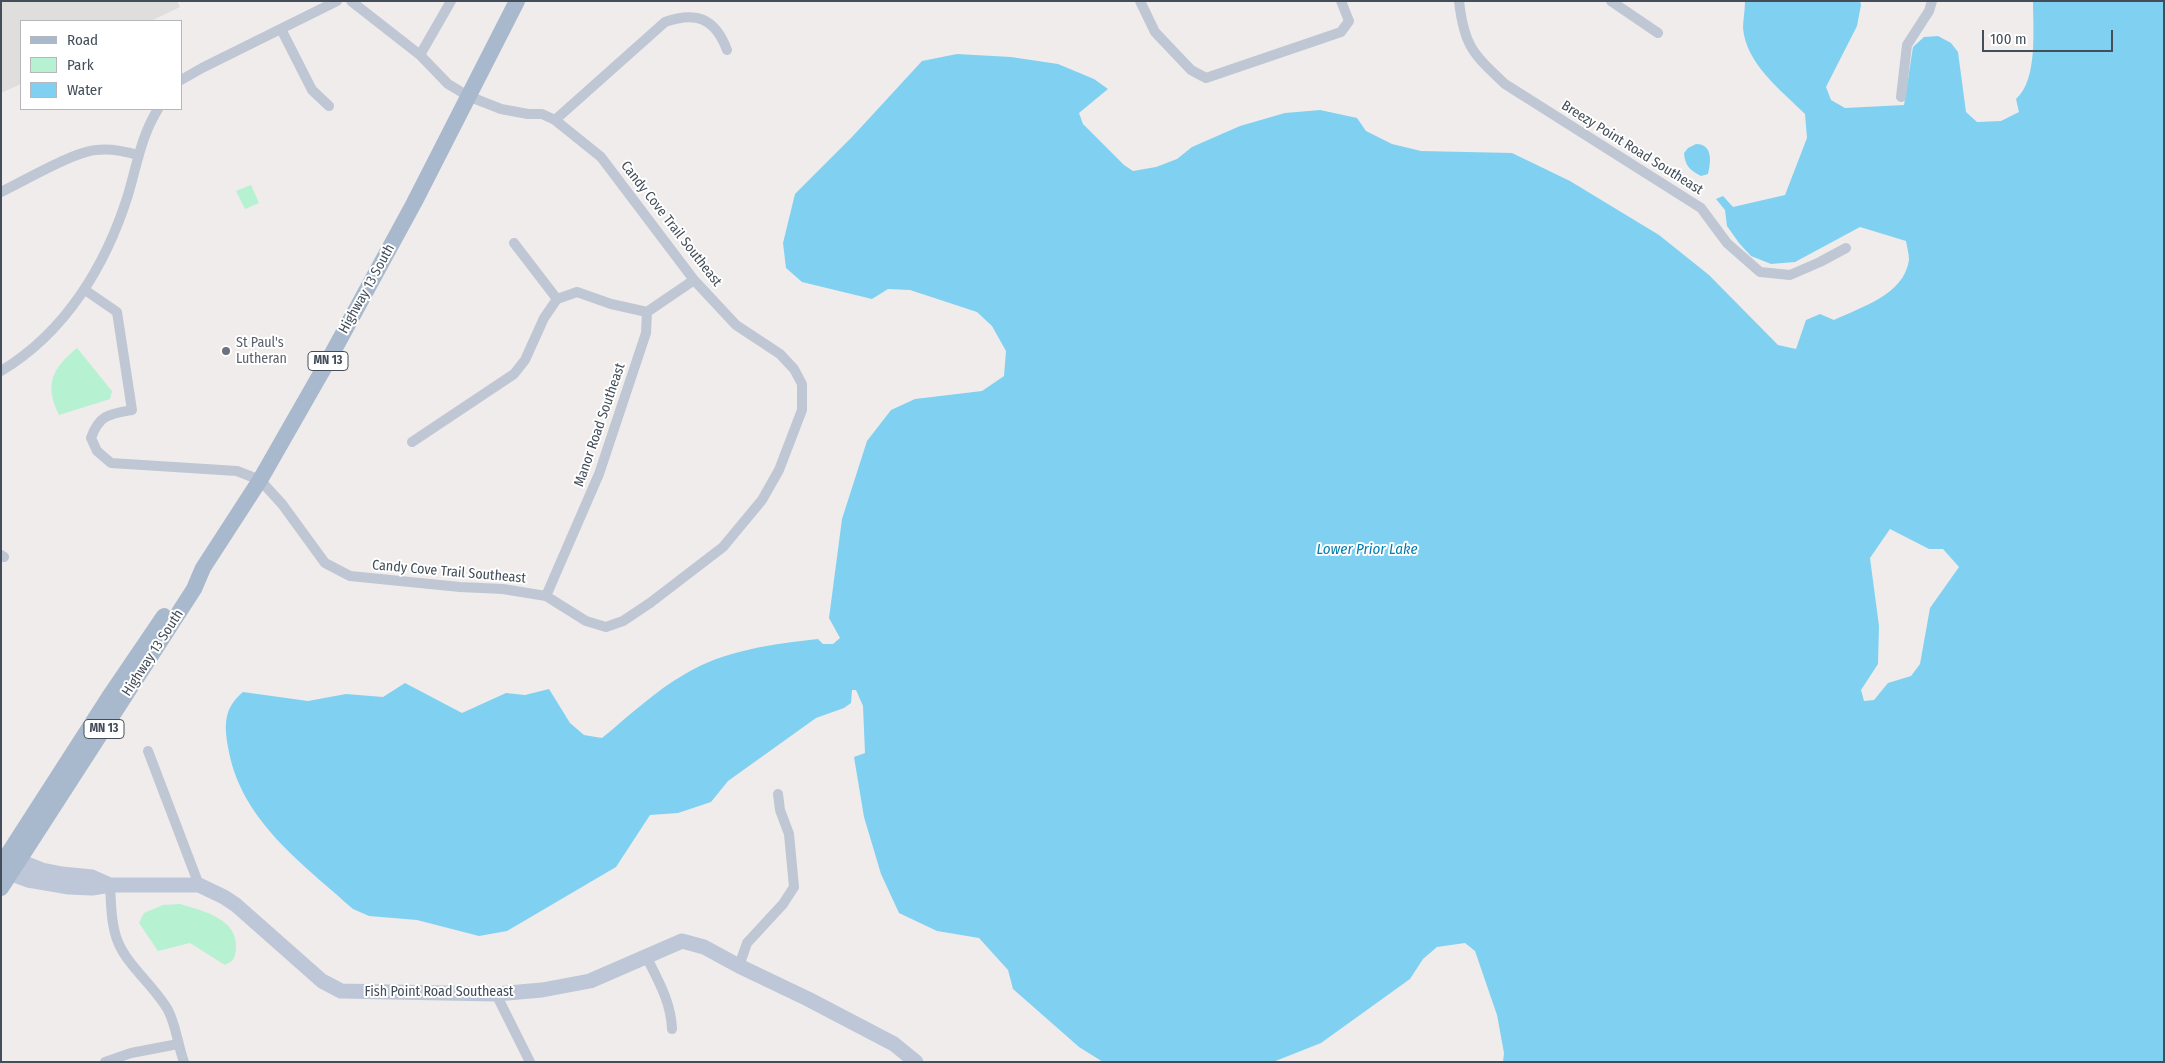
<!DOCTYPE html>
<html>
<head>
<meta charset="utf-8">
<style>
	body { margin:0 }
	#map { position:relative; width:2165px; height:1063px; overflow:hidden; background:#efeceb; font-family:"Fira Sans Condensed",sans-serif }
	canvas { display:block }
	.frame { position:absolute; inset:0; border:2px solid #434e5a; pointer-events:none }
	.legend { position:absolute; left:20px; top:20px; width:162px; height:90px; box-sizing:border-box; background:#fff; border:1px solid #b4b8bd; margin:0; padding:6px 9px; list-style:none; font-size:15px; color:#434e5a }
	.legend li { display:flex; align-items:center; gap:10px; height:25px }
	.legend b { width:25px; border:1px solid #b4b8bd }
	.scale { position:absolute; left:1982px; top:30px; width:131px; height:22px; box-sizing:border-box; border:2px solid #434e5a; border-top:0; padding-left:6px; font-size:15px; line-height:18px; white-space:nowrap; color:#434e5a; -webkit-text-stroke:4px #fff; paint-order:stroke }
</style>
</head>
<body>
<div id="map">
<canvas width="2165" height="1063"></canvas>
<div class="frame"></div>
<ul class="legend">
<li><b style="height:6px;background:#a9b9cd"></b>Road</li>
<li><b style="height:14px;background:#b6f1d1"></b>Park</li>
<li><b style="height:14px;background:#80d1f1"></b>Water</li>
</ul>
<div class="scale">100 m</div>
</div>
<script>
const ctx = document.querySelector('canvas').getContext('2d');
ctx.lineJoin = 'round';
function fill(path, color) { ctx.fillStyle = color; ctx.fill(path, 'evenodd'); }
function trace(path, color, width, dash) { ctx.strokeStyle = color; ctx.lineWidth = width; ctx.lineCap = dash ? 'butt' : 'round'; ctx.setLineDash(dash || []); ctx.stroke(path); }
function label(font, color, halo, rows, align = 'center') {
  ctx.font = font + ' "Fira Sans Condensed",sans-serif'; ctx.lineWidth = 4; ctx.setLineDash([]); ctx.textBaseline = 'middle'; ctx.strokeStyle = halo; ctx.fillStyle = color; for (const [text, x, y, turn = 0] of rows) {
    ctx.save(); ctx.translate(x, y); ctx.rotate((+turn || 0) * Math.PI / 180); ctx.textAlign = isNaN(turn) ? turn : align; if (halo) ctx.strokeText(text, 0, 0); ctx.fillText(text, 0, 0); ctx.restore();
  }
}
fill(new Path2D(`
	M 1,1 L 177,1 L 180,7 L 151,21 L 21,21 L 21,84 L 1,93 Z`), '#e0dddd');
fill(new Path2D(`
	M 251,185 L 259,203 L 245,209 L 236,191 Z
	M 77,348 L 112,391 L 110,399 L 59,415 C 44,384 52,369 77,348 Z
	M 180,904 C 202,911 238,918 236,948 C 235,958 234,961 225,965 L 190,943 L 158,951 L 139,923 L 144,913 L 163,905 Z`), '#b6f1d1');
fill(new Path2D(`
	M 1745,1 L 1860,1 L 1861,5 L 1857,26 L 1826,87 L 1831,100 L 1845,108 L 1904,105 L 1913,47 L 1924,37 L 1938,36 L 1951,43 L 1958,52 L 1966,112 L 1977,122 L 2001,121 L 2019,112 L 2016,99 C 2038,80 2033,29 2033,1 L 2164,1 L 2164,1062 L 1503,1062 L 1504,1053 L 1497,1015 L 1475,951 L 1465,943 L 1437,947 L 1423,959 L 1410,979 L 1321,1043 L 1273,1062 L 1103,1062 L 1079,1047 L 1013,989 L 1008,970 L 979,938 L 937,931 L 899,913 L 881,874 L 864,817 L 854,757 L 865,753 L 863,706 L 856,690 L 852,690 L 851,703 L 844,708 L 816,718 L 728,781 L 711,802 L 678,813 L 650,815 L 616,867 L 507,931 L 479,936 L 417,920 L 369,916 L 353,909 C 302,863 240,820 228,747 C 224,724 224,708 243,692 L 308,701 L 346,694 L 383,697 L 405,683 L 462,713 L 506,693 L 525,695 L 549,689 L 570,723 L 584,735 L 602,738 C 629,716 655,691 685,674 C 725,650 773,644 818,639 L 823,644 L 833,644 L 840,638 L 829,618 L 842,519 L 867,441 L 891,410 L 915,399 L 982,391 L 1004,376 L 1006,351 L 992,326 L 977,312 L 910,290 L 888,289 L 872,299 L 802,282 L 786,268 L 783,243 L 795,194 L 852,137 L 922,61 L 957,54 L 1011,57 L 1058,64 L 1094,79 L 1108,89 L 1079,113 L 1083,124 L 1124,165 L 1133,171 L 1156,167 L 1177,159 L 1192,147 L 1240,126 L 1285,113 L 1320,110 L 1357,118 L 1366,131 L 1392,144 L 1421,151 L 1512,153 L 1570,181 L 1659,235 L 1709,275 L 1778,345 L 1796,349 L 1806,320 L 1820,314 L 1834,320 C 1861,307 1904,295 1909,260 C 1909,254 1907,247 1906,241 L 1860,227 L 1795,262 L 1771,264 L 1751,256 L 1739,243 L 1727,226 L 1725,210 L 1716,199 L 1723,196 L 1733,207 L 1785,195 L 1807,138 L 1805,114 C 1781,90 1746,64 1743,28 C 1743,20 1745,10 1745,1 ZM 1890,529 L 1929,549 L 1943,549 L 1959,567 L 1930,608 L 1920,664 L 1911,676 L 1888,683 L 1874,700 L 1864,701 L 1861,690 L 1878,664 L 1879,626 L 1870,558 Z
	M 1696,144 C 1713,144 1711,162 1708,174 L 1701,176 C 1689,170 1685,165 1684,153 L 1688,148 Z`), '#80d1f1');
trace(new Path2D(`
	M 1140,1 L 1155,32 L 1191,70 L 1206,78 L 1341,32 L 1349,21 L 1341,1
	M 1459,1 C 1464,46 1473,54 1505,84 L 1701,208 L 1727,243 L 1760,272 L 1790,275 L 1820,262 L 1846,248
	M 1611,1 L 1658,33
	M 281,29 L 312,90 L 329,106
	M 420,55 L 451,1
	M 181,80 L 202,68 L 337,1
	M 1901,97 L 1907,45 L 1929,11 L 1932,1
	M 555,120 L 665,22 C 696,11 715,18 727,50
	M 1,192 C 24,181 73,152 96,150 C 111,148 124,151 138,155
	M 514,243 L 557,299
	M 85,290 L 117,312 L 132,410 C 109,414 99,415 91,438 L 97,451 L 111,463 L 237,471 L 260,480 L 282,504 L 325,563 L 350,576 L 460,587 L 503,589 L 546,596 L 586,621 L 606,627 L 623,621 L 650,603 L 723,547 L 762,500 L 779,470 L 802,410 L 802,384 L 794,369 L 780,354 L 736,325 L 694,280 L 601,157 L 555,120 L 542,114 L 528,114 L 501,109 L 468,96 L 448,84 L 420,55 L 351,1
	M 1,371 C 66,332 106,265 128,195 C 137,165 141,136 158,109
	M 412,442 L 514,374 L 525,360 L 544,318 L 557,299 L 577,292 L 611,304 L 647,312
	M 1,555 L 4,557
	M 546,596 L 599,474 L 646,333 L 647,312 L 694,280
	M 148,751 L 199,885
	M 110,885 C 111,903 111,925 118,942 C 127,965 155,987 168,1010 C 176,1025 178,1046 184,1062
	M 646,956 C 658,980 671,1002 672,1029
	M 739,966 L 747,943 L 783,904 L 794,887 L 789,834 L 780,810 L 778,794
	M 496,994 L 530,1062
	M 105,1062 L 131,1053 L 178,1044`), '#bec7d3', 10);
trace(new Path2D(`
	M 9,857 L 42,870 L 62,874 L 92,877 L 110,885
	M 1,870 L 28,880 L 69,887 L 92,888 L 110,885 L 199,885 L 224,897 L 236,905 L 322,981 L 341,991 L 496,994 L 542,990 L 590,981 L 682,941 L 704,947 L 739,966 L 808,999 L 894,1044 L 916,1062`), '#bdc7d7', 15);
trace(new Path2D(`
	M 1,865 L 109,697 L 164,616
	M 1,888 L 194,589 L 203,568 L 260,480 L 328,361 L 414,203 L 517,1`), '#a9b9cd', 16);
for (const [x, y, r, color] of [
	[226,351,5,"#6b7280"]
]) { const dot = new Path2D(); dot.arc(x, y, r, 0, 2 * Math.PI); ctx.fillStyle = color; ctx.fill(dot); trace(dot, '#fff', 2); }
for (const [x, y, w] of [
	[328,361,40],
	[104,729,40]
]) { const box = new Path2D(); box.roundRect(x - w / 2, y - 9.5, w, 19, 4); ctx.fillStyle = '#fff'; ctx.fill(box); trace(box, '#434e5a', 1); }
label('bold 12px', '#434e5a', null, [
	["MN 13",328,361],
	["MN 13",104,729]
]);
label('14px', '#434e5a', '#fff', [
	["Breezy Point Road Southeast",1632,148,32],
	["Candy Cove Trail Southeast",671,224,52],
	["Highway 13 South",367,289,-61],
	["Manor Road Southeast",600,425,-71],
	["Candy Cove Trail Southeast",449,572,5],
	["Highway 13 South",153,653,-57],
	["Fish Point Road Southeast",439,992]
]);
label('14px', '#5b616d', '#fff', [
	["St Paul's",236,343],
	["Lutheran",236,359]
], 'left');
label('italic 15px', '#037dad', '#fff', [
	["Lower Prior Lake",1367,550]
]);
</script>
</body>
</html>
